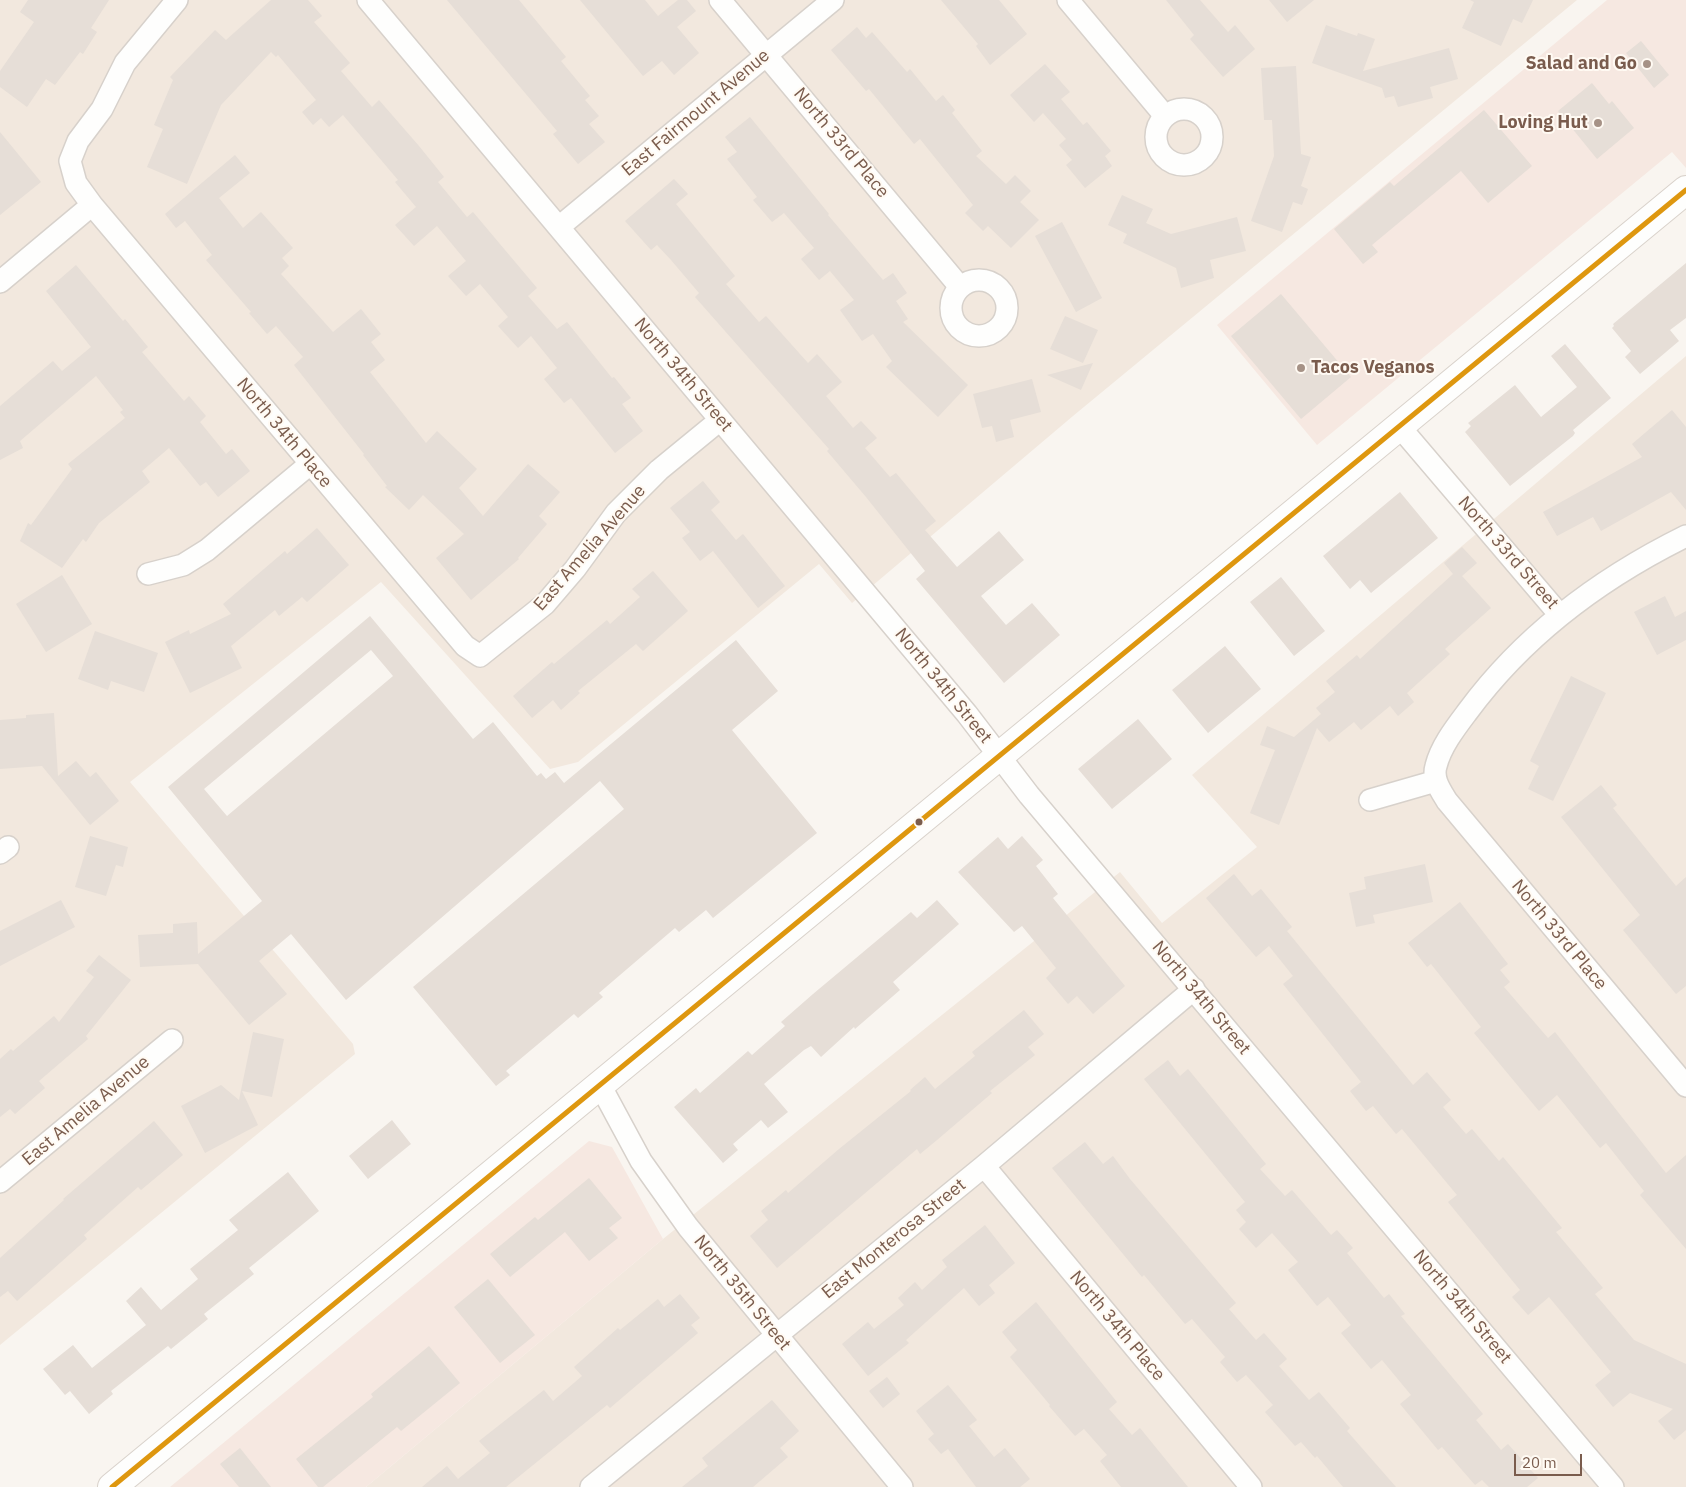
<!DOCTYPE html>
<html>
<head>
<meta charset="utf-8">
<style>
	body { margin:0 }
	#map { position:relative; width:1686px; height:1487px; overflow:hidden; background:#f9f5f0; font-family:"IBM Plex Sans",sans-serif }
	canvas { display:block }
	.scale { position:absolute; left:1514px; top:1454px; width:68px; height:22px; box-sizing:border-box; border:2px solid #7a5c4d; border-top:0; padding-left:6px; font-size:15px; line-height:18px; white-space:nowrap; color:#7a5c4d; -webkit-text-stroke:4px #fffaf3; paint-order:stroke }
</style>
</head>
<body>
<div id="map">
<canvas width="1686" height="1487"></canvas>
<div class="scale">20 m</div>
</div>
<script>
const ctx = document.querySelector('canvas').getContext('2d');
ctx.lineJoin = 'round';
function fill(path, color) { ctx.fillStyle = color; ctx.fill(path, 'evenodd'); }
function trace(path, color, width, dash) { ctx.strokeStyle = color; ctx.lineWidth = width; ctx.lineCap = dash ? 'butt' : 'round'; ctx.setLineDash(dash || []); ctx.stroke(path); }
function label(font, color, halo, rows, align = 'center') {
  ctx.font = font + ' "IBM Plex Sans",sans-serif'; ctx.lineWidth = 4; ctx.setLineDash([]); ctx.textBaseline = 'middle'; ctx.strokeStyle = halo; ctx.fillStyle = color; for (const [text, x, y, turn = 0] of rows) {
    ctx.save(); ctx.translate(x, y); ctx.rotate((+turn || 0) * Math.PI / 180); ctx.textAlign = isNaN(turn) ? turn : align; if (halo) ctx.strokeText(text, 0, 0); ctx.fillText(text, 0, 0); ctx.restore();
  }
}
fill(new Path2D(`
	M 0,0 L 1577,0 L 1073,416 L 852,603 L 819,564 L 578,762 L 550,769 L 381,582 L 130,782 L 353,1044 L 355,1054 L 0,1345 Z
	M 1686,356 L 1686,1487 L 366,1487 L 663,1239 L 1120,872 L 1162,923 L 1257,847 L 1192,775 Z`), '#f2e8de');
fill(new Path2D(`
	M 1607,0 L 1686,0 L 1686,168 L 1672,152 L 1317,445 L 1217,325 Z
	M 589,1141 L 612,1147 L 663,1239 L 366,1487 L 170,1487 Z`), '#f6e8e1');
fill(new Path2D(`
	M 28,0 L 109,0 L 91,28 L 97,32 L 83,54 L 80,52 L 55,85 L 46,79 L 27,107 L 0,87 L 0,71 L 34,22 L 20,12 Z
	M 271,0 L 308,0 L 322,16 L 314,22 L 350,63 L 341,71 L 372,107 L 379,100 L 419,146 L 444,177 L 438,182 L 467,217 L 473,212 L 537,288 L 528,296 L 557,329 L 567,322 L 612,378 L 614,377 L 631,398 L 622,404 L 643,431 L 615,453 L 571,398 L 564,403 L 544,379 L 557,368 L 531,336 L 518,348 L 498,326 L 508,317 L 480,284 L 466,296 L 448,276 L 466,261 L 437,226 L 414,246 L 395,225 L 416,207 L 395,182 L 398,180 L 343,115 L 329,127 L 321,118 L 313,125 L 302,112 L 316,100 L 278,55 L 276,57 L 271,52 L 221,105 L 187,184 L 147,167 L 163,129 L 154,125 L 173,80 L 170,77 L 215,30 L 226,40 Z
	M 447,0 L 519,0 L 566,57 L 561,61 L 590,96 L 585,100 L 599,116 L 589,124 L 605,142 L 578,164 L 553,134 L 557,131 Z
	M 580,0 L 645,0 L 658,16 L 678,0 L 687,0 L 696,11 L 677,27 L 699,53 L 674,75 L 662,61 L 643,76 Z
	M 941,0 L 999,0 L 1027,34 L 990,65 L 976,46 L 978,44 Z
	M 1166,0 L 1200,0 L 1228,32 L 1235,25 L 1255,49 L 1223,77 L 1190,39 L 1194,35 Z
	M 1269,0 L 1314,0 L 1287,22 Z
	M 1470,0 L 1533,0 L 1522,23 L 1513,19 L 1501,46 L 1462,28 L 1474,2 Z
	M 1326,25 L 1357,36 L 1358,33 L 1375,39 L 1363,71 L 1449,48 L 1458,79 L 1430,87 L 1433,98 L 1398,107 L 1394,96 L 1385,98 L 1382,88 L 1312,63 Z
	M 857,27 L 866,38 L 872,32 L 907,72 L 910,69 L 936,101 L 943,95 L 955,110 L 952,113 L 982,151 L 976,156 L 1006,184 L 1015,175 L 1031,191 L 1020,202 L 1039,220 L 1011,248 L 988,226 L 983,231 L 965,213 L 973,205 L 920,139 L 914,144 L 869,89 L 866,91 L 831,50 Z
	M 1641,41 L 1669,75 L 1654,88 L 1626,53 Z
	M 1045,64 L 1070,92 L 1061,99 L 1083,125 L 1087,122 L 1111,151 L 1105,156 L 1112,166 L 1085,188 L 1066,165 L 1072,160 L 1059,145 L 1066,139 L 1043,113 L 1034,122 L 1010,95 Z
	M 1296,66 L 1301,154 L 1311,157 L 1301,186 L 1308,189 L 1302,205 L 1293,202 L 1282,232 L 1251,221 L 1274,156 L 1272,120 L 1264,120 L 1261,68 Z
	M 1592,83 L 1609,104 L 1612,101 L 1634,128 L 1597,159 L 1558,111 Z
	M 1484,110 L 1532,166 L 1488,203 L 1461,171 L 1372,245 L 1378,252 L 1363,264 L 1334,229 L 1390,182 L 1394,186 Z
	M 750,117 L 829,214 L 828,215 L 883,280 L 893,273 L 907,293 L 896,301 L 908,319 L 903,322 L 968,385 L 938,417 L 886,367 L 892,361 L 873,334 L 862,341 L 840,310 L 854,300 L 830,271 L 819,280 L 801,259 L 814,248 L 784,213 L 772,222 L 753,200 L 757,197 L 727,159 L 737,152 L 725,137 Z
	M 0,132 L 41,182 L 0,215 Z
	M 235,155 L 250,173 L 219,198 L 243,228 L 261,212 L 293,248 L 282,258 L 289,266 L 281,274 L 333,332 L 361,309 L 381,334 L 371,342 L 385,360 L 370,372 L 426,443 L 437,431 L 477,469 L 459,488 L 483,516 L 528,464 L 560,492 L 539,516 L 547,524 L 518,558 L 519,559 L 471,600 L 436,558 L 464,534 L 423,495 L 409,510 L 385,487 L 387,486 L 363,455 L 364,454 L 294,365 L 303,357 L 276,326 L 267,334 L 249,313 L 251,312 L 206,260 L 212,255 L 185,221 L 176,228 L 165,214 Z
	M 674,179 L 688,194 L 676,204 L 735,276 L 726,284 L 759,322 L 766,316 L 808,363 L 817,354 L 842,382 L 826,396 L 853,428 L 861,421 L 877,438 L 865,448 L 890,477 L 896,473 L 936,521 L 925,530 L 957,567 L 999,531 L 1024,560 L 981,596 L 1006,625 L 1032,603 L 1060,635 L 1004,683 L 916,579 L 925,571 L 866,497 L 827,451 L 829,449 L 695,297 L 699,293 L 671,260 L 657,245 L 651,250 L 625,221 Z
	M 1122,195 L 1153,209 L 1146,223 L 1171,234 L 1237,217 L 1246,251 L 1210,260 L 1214,278 L 1181,288 L 1176,268 L 1123,243 L 1127,234 L 1108,225 Z
	M 1062,222 L 1102,298 L 1076,312 L 1035,236 Z
	M 1686,263 L 1686,318 L 1670,330 L 1679,341 L 1640,374 L 1625,357 L 1631,351 L 1612,328 L 1614,326 L 1613,324 Z
	M 76,265 L 123,321 L 125,319 L 148,347 L 142,352 L 184,401 L 189,396 L 206,416 L 200,422 L 226,454 L 232,449 L 250,471 L 218,497 L 206,482 L 200,486 L 169,448 L 142,471 L 150,482 L 99,523 L 86,542 L 83,539 L 62,568 L 20,541 L 28,523 L 31,525 L 72,469 L 68,464 L 125,418 L 120,412 L 123,410 L 96,376 L 20,441 L 23,448 L 0,460 L 0,406 L 53,361 L 62,371 L 91,347 L 46,291 Z
	M 1281,294 L 1351,377 L 1301,419 L 1231,336 Z
	M 1065,316 L 1098,330 L 1083,363 L 1050,349 Z
	M 1565,344 L 1611,398 L 1573,430 L 1575,433 L 1573,436 L 1510,486 L 1465,432 L 1471,426 L 1468,423 L 1515,385 L 1541,417 L 1577,387 L 1551,356 Z
	M 1093,363 L 1081,390 L 1047,375 Z
	M 1032,379 L 1041,412 L 1010,420 L 1014,437 L 996,442 L 992,426 L 982,428 L 973,394 Z
	M 1672,410 L 1686,427 L 1686,510 L 1671,492 L 1601,531 L 1593,517 L 1557,536 L 1543,512 L 1642,457 L 1632,444 Z
	M 703,481 L 720,502 L 711,510 L 736,540 L 743,534 L 785,586 L 758,608 L 713,551 L 700,561 L 682,538 L 690,532 L 670,508 Z
	M 1400,492 L 1438,538 L 1371,593 L 1360,580 L 1350,589 L 1323,556 Z
	M 317,528 L 349,565 L 307,602 L 302,597 L 279,616 L 275,610 L 231,646 L 242,668 L 190,693 L 165,642 L 189,630 L 190,634 L 231,614 L 223,604 L 285,551 L 287,554 Z
	M 1462,547 L 1477,563 L 1462,576 L 1491,608 L 1445,649 L 1450,654 L 1407,693 L 1414,702 L 1398,716 L 1390,706 L 1361,730 L 1354,722 L 1329,742 L 1317,728 L 1279,825 L 1250,813 L 1275,750 L 1260,745 L 1267,726 L 1294,737 L 1321,714 L 1316,708 L 1335,692 L 1326,681 L 1357,655 L 1360,659 L 1453,574 L 1444,563 Z
	M 653,571 L 688,611 L 643,651 L 636,644 L 578,691 L 580,693 L 561,710 L 553,700 L 532,718 L 513,696 L 552,662 L 554,664 L 607,620 L 610,624 L 640,597 L 632,589 Z
	M 62,575 L 92,624 L 46,652 L 16,604 Z
	M 1281,577 L 1325,631 L 1294,656 L 1250,602 Z
	M 1665,596 L 1675,617 L 1686,611 L 1686,640 L 1657,655 L 1634,612 Z
	M 370,616 L 473,739 L 493,722 L 537,776 L 541,773 L 546,779 L 555,772 L 564,783 L 736,640 L 778,691 L 732,730 L 817,833 L 713,918 L 706,910 L 679,932 L 675,928 L 599,993 L 603,997 L 578,1018 L 574,1014 L 506,1071 L 510,1075 L 496,1086 L 413,987 L 624,809 L 600,781 L 346,1000 L 291,934 L 259,961 L 287,994 L 249,1025 L 198,964 L 140,967 L 138,935 L 173,933 L 173,924 L 197,922 L 198,954 L 262,901 L 168,787 ZM 371,650 L 393,676 L 227,816 L 204,789 Z
	M 95,631 L 158,653 L 144,692 L 111,681 L 108,690 L 78,679 Z
	M 1225,646 L 1261,689 L 1208,733 L 1172,690 Z
	M 1571,676 L 1606,693 L 1553,801 L 1528,789 L 1539,766 L 1530,761 Z
	M 54,713 L 58,776 L 76,761 L 90,777 L 96,772 L 119,801 L 90,825 L 42,766 L 0,769 L 0,720 L 26,718 L 26,715 Z
	M 1138,719 L 1172,759 L 1112,809 L 1078,769 Z
	M 1601,785 L 1617,805 L 1613,808 L 1676,886 L 1686,877 L 1686,986 L 1676,994 L 1623,930 L 1640,915 L 1561,817 Z
	M 90,836 L 128,847 L 123,867 L 116,865 L 106,896 L 75,887 Z
	M 1022,836 L 1043,860 L 1036,866 L 1058,894 L 1053,898 L 1125,986 L 1093,1014 L 1077,996 L 1068,1004 L 1046,978 L 1056,968 L 1022,926 L 1014,932 L 958,872 L 998,837 L 1008,849 Z
	M 1425,864 L 1433,902 L 1373,915 L 1375,923 L 1356,927 L 1349,893 L 1366,889 L 1364,877 Z
	M 1234,874 L 1252,896 L 1261,889 L 1292,927 L 1287,931 L 1413,1085 L 1427,1072 L 1451,1100 L 1443,1107 L 1466,1134 L 1472,1129 L 1499,1161 L 1503,1157 L 1562,1228 L 1556,1232 L 1603,1288 L 1595,1294 L 1634,1340 L 1686,1364 L 1686,1430 L 1674,1440 L 1658,1421 L 1673,1409 L 1630,1393 L 1613,1407 L 1595,1385 L 1611,1372 L 1549,1297 L 1528,1315 L 1512,1297 L 1520,1290 L 1448,1202 L 1457,1195 L 1402,1129 L 1396,1134 L 1373,1106 L 1366,1111 L 1350,1091 L 1361,1082 L 1283,984 L 1293,976 L 1269,946 L 1256,957 L 1206,898 Z
	M 61,900 L 75,927 L 0,966 L 0,931 Z
	M 937,900 L 959,924 L 893,982 L 900,990 L 855,1029 L 854,1027 L 821,1057 L 811,1046 L 804,1050 L 764,1084 L 788,1112 L 768,1128 L 761,1120 L 733,1144 L 738,1150 L 723,1163 L 674,1107 L 696,1088 L 700,1093 L 748,1051 L 752,1055 L 785,1026 L 781,1022 L 813,994 L 911,912 L 917,918 Z
	M 1460,902 L 1508,964 L 1500,970 L 1510,982 L 1504,987 L 1548,1038 L 1555,1032 L 1666,1173 L 1686,1155 L 1686,1249 L 1640,1195 L 1644,1191 L 1606,1143 L 1600,1148 L 1557,1095 L 1539,1111 L 1474,1033 L 1481,1027 L 1431,964 L 1427,967 L 1408,943 Z
	M 99,955 L 131,980 L 86,1036 L 88,1039 L 39,1081 L 45,1088 L 15,1114 L 10,1109 L 0,1117 L 0,1059 L 11,1049 L 13,1051 L 54,1016 L 59,1022 L 94,977 L 86,971 Z
	M 1024,1010 L 1044,1034 L 1028,1047 L 1035,1055 L 990,1091 L 992,1093 L 937,1140 L 920,1154 L 917,1149 L 777,1268 L 750,1236 L 768,1220 L 761,1211 L 786,1190 L 788,1193 L 839,1149 L 911,1091 L 910,1090 L 925,1077 L 935,1089 L 975,1056 L 972,1052 Z
	M 253,1032 L 284,1039 L 272,1097 L 242,1091 L 258,1125 L 205,1153 L 181,1106 L 221,1085 L 239,1100 Z
	M 1168,1060 L 1180,1076 L 1188,1069 L 1266,1164 L 1260,1169 L 1285,1196 L 1292,1190 L 1331,1235 L 1337,1230 L 1353,1248 L 1347,1253 L 1384,1298 L 1389,1294 L 1405,1314 L 1401,1316 L 1483,1414 L 1476,1420 L 1501,1450 L 1508,1444 L 1538,1478 L 1527,1487 L 1489,1487 L 1482,1480 L 1475,1485 L 1442,1447 L 1438,1450 L 1400,1404 L 1411,1395 L 1382,1360 L 1371,1369 L 1341,1333 L 1351,1325 L 1328,1297 L 1317,1306 L 1288,1270 L 1298,1262 L 1272,1233 L 1256,1248 L 1239,1229 L 1246,1222 L 1236,1210 L 1245,1202 L 1144,1079 Z
	M 392,1120 L 411,1144 L 368,1179 L 349,1156 Z
	M 154,1121 L 183,1155 L 141,1190 L 138,1187 L 84,1235 L 87,1239 L 17,1301 L 8,1291 L 0,1297 L 0,1258 L 64,1200 L 63,1199 Z
	M 1085,1142 L 1103,1164 L 1113,1156 L 1130,1179 L 1236,1303 L 1229,1309 L 1256,1340 L 1264,1333 L 1287,1359 L 1279,1366 L 1309,1400 L 1319,1392 L 1350,1428 L 1347,1431 L 1396,1487 L 1343,1487 L 1317,1456 L 1315,1458 L 1301,1442 L 1295,1446 L 1265,1412 L 1273,1405 L 1246,1375 L 1237,1382 L 1220,1362 L 1225,1357 L 1192,1319 L 1185,1324 L 1144,1275 L 1142,1277 L 1052,1168 Z
	M 288,1172 L 319,1211 L 249,1268 L 254,1274 L 204,1314 L 208,1319 L 171,1349 L 168,1346 L 111,1391 L 113,1394 L 89,1414 L 70,1391 L 65,1395 L 43,1369 L 73,1345 L 92,1368 L 146,1325 L 126,1301 L 141,1287 L 161,1310 L 198,1279 L 190,1269 L 238,1230 L 229,1220 Z
	M 589,1178 L 622,1218 L 609,1228 L 618,1238 L 589,1261 L 565,1232 L 510,1277 L 490,1254 L 535,1217 L 538,1220 Z
	M 985,1225 L 1015,1263 L 989,1285 L 995,1293 L 979,1306 L 964,1288 L 906,1340 L 909,1343 L 868,1376 L 842,1344 L 868,1322 L 874,1329 L 904,1305 L 898,1298 L 915,1282 L 922,1290 L 947,1267 L 942,1260 Z
	M 488,1279 L 535,1335 L 500,1363 L 454,1307 Z
	M 680,1294 L 700,1318 L 691,1325 L 698,1333 L 610,1408 L 607,1405 L 506,1487 L 422,1487 L 447,1466 L 458,1479 L 490,1453 L 479,1441 L 544,1390 L 553,1401 L 582,1376 L 574,1367 L 618,1328 L 620,1330 L 658,1299 L 664,1307 Z
	M 1036,1302 L 1117,1402 L 1109,1409 L 1132,1435 L 1140,1428 L 1188,1487 L 1121,1487 L 1100,1461 L 1107,1455 L 1084,1429 L 1075,1436 L 1049,1406 L 1050,1405 L 1010,1357 L 1017,1350 L 1002,1332 Z
	M 429,1346 L 460,1383 L 401,1431 L 397,1427 L 323,1487 L 318,1487 L 296,1459 L 373,1397 L 371,1394 Z
	M 887,1377 L 900,1394 L 883,1408 L 869,1391 Z
	M 948,1385 L 977,1420 L 969,1426 L 994,1457 L 1005,1448 L 1030,1479 L 1020,1487 L 976,1487 L 948,1449 L 941,1454 L 928,1439 L 934,1434 L 916,1411 Z
	M 772,1400 L 799,1431 L 780,1448 L 788,1457 L 753,1487 L 682,1487 L 708,1466 L 702,1458 Z
	M 240,1448 L 271,1487 L 239,1487 L 220,1464 Z`), '#e6ded7');
const minor = new Path2D(`
	M 368,0 L 967,714 L 1029,795 L 1613,1487
	M 720,0 L 960,287
	M 1068,0 L 1165,116
	M1156 137a28 28 0 1 1 56 0a28 28 0 1 1-56 0Z
	M 92,205 L 465,646 L 480,656 L 545,604 L 575,569 L 616,513 L 659,470 L 720,420
	M 559,227 L 833,0
	M951 308a28 28 0 1 1 56 0a28 28 0 1 1-56 0Z
	M 0,282 L 92,205 L 76,183 L 70,161 L 78,141 L 102,109 L 125,63 L 177,0
	M 1399,426 L 1559,614
	M 1686,536 C 1601,578 1525,634 1468,711 C 1456,727 1441,746 1436,766 C 1432,779 1441,791 1447,801 L 1686,1086
	M 148,574 L 183,565 L 207,550 L 310,464
	M 1370,800 L 1436,781
	M 0,853 L 8,847
	M 600,1085 L 641,1161 L 688,1227 L 902,1487
	M 984,1166 L 1251,1487
	M 0,1182 L 172,1040
	M 591,1487 L 984,1166 L 1194,989`);
const secondary = new Path2D(`
	M 112,1487 L 1686,190`);
trace(minor, '#d7d1cb', 24);
trace(secondary, '#d9d2cb', 30);
trace(minor, '#fefefd', 21);
trace(secondary, '#fefefd', 28);
trace(new Path2D(`
	M 112,1487 L 1686,190`), '#de970f', 5);
for (const [x, y, r, color] of [
	[1647,64,5,"#a69286"],
	[1598,123,5,"#a69286"],
	[1301,368,5,"#a69286"],
	[919,822,4.5,"#7a5c4d"]
]) { const dot = new Path2D(); dot.arc(x, y, r, 0, 2 * Math.PI); ctx.fillStyle = color; ctx.fill(dot); trace(dot, '#fffaf3', 2); }
label('bold 18px', '#7a5c4d', '#fffaf3', [
	["Salad and Go",1637,64],
	["Loving Hut",1588,123],
	["Tacos Veganos",1311,368,"left"]
], 'right');
label('18px', '#7a5c4d', '#fffaf3', [
	["East Fairmount Avenue",696,113,-40],
	["North 33rd Place",841,143,50],
	["North 34th Street",683,375,50],
	["North 34th Place",284,433,50],
	["East Amelia Avenue",590,548,-49],
	["North 33rd Street",1508,553,49],
	["North 34th Street",943,686,51],
	["North 33rd Place",1559,935,50],
	["North 34th Street",1201,998,50],
	["East Amelia Avenue",86,1111,-40],
	["East Monterosa Street",894,1239,-39],
	["North 35th Street",742,1293,51],
	["North 34th Street",1462,1307,50],
	["North 34th Place",1117,1326,50]
]);
</script>
</body>
</html>
